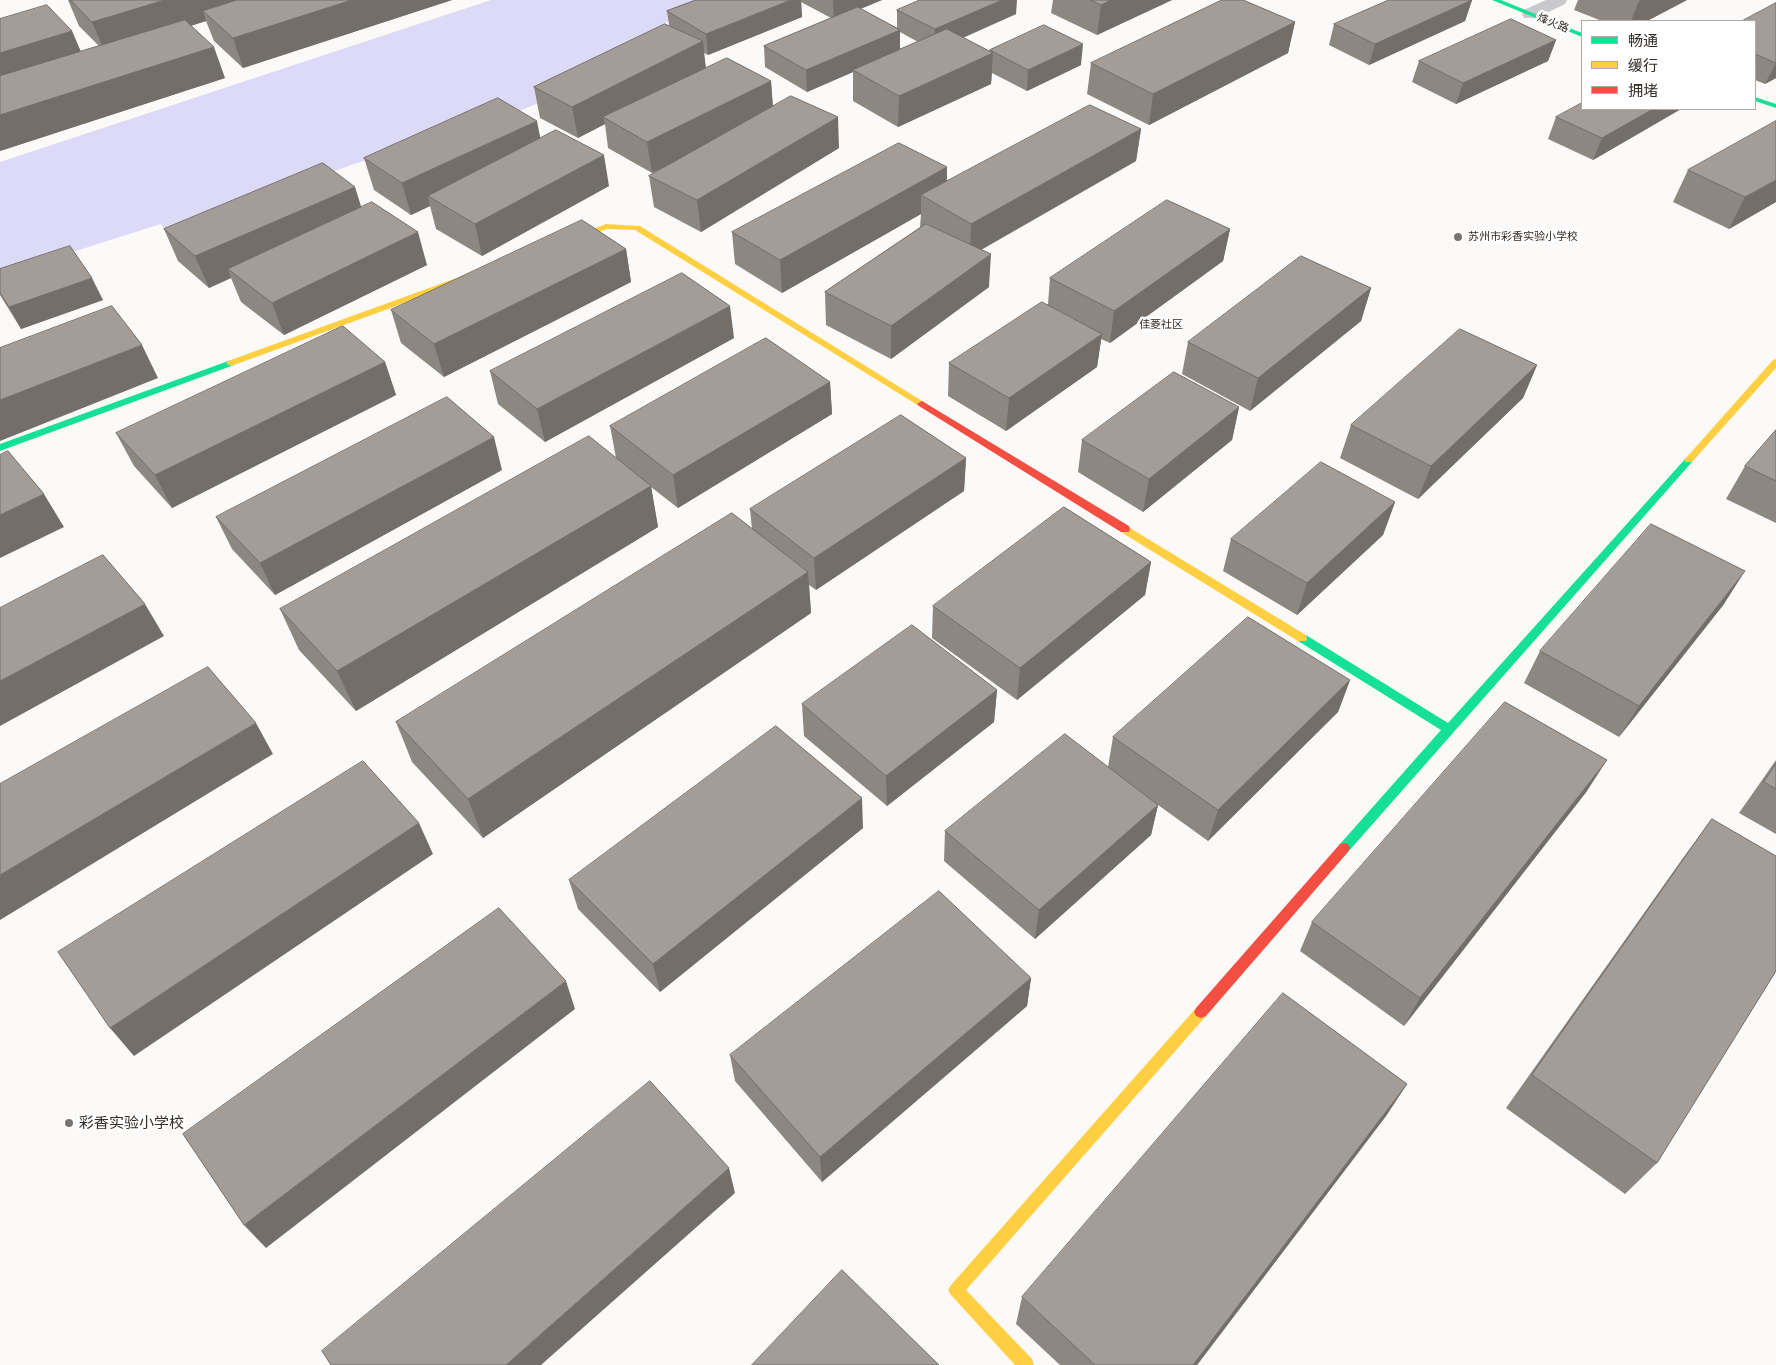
<!DOCTYPE html>
<html>
<head>
<meta charset="utf-8">
<style>
	body { margin:0 }
	#map { position:relative; width:1776px; height:1365px; overflow:hidden; background:#fcfaf8; font-family:"Golos Text","Noto Sans SC",sans-serif }
	canvas { display:block }
	.legend { position:absolute; left:1581px; top:20px; width:175px; height:90px; box-sizing:border-box; background:#fff; border:1px solid #adaaa8; margin:0; padding:6px 9px; list-style:none; font-size:15px; color:#322b26 }
	.legend li { display:flex; align-items:center; gap:10px; height:25px }
	.legend b { width:25px; border:1px solid #adaaa8 }
</style>
</head>
<body>
<div id="map">
<canvas width="1776" height="1365"></canvas>
<ul class="legend">
<li><b style="height:6px;background:#16e098"></b>畅通</li>
<li><b style="height:6px;background:#ffcf43"></b>缓行</li>
<li><b style="height:6px;background:#f24e42"></b>拥堵</li>
</ul>
</div>
<script>
const ctx = document.querySelector('canvas').getContext('2d');
ctx.lineJoin = 'round';
function fill(path, color) { ctx.fillStyle = color; ctx.fill(path, 'evenodd'); }
function trace(path, color, width, dash) { ctx.strokeStyle = color; ctx.lineWidth = width; ctx.lineCap = dash ? 'butt' : 'round'; ctx.setLineDash(dash || []); ctx.stroke(path); }
function label(font, color, halo, rows, align = 'center') {
  ctx.font = font + ' "Golos Text","Noto Sans SC",sans-serif'; ctx.lineWidth = 5; ctx.setLineDash([]); ctx.textBaseline = 'middle'; ctx.strokeStyle = halo; ctx.fillStyle = color; for (const [text, x, y, turn = 0] of rows) {
    ctx.save(); ctx.translate(x, y); ctx.rotate((+turn || 0) * Math.PI / 180); ctx.textAlign = isNaN(turn) ? turn : align; if (halo) ctx.strokeText(text, 0, 0); ctx.fillText(text, 0, 0); ctx.restore();
  }
}
fill(new Path2D(`
	M 491,0 L 700,0 L 556,96 L 497,120 L 357,163 L 166,231 L 161,224 L 0,275 L 0,162 Z`), '#dcdaf7');
fill(new Path2D(`
	M 1546,0 L 1567,0 L 1565,4 L 1536,18 L 1524,18 L 1522,14 L 1524,10 Z`), '#c9c9cb');
fill(new Path2D(`
	M 1492,0 L 1501,0 L 1582,33 L 1582,37 Z
	M 1755,97 L 1776,104 L 1776,108 L 1755,101 Z
	M 231,360 L 236,363 L 234,365 L 0,451 L 0,444 Z
	M 1689,457 L 1692,458 L 1694,460 L 1692,462 L 1348,852 L 1344,853 L 1340,852 L 1338,848 L 1340,844 L 1441,730 L 1298,641 L 1297,638 L 1298,635 L 1306,635 L 1448,723 L 1686,458 Z`), '#16e098');
fill(new Path2D(`
	M 606,224 L 640,226 L 927,404 L 925,406 L 919,406 L 635,230 L 607,229 L 566,244 L 560,244 L 559,242 Z
	M 473,272 L 477,275 L 476,277 L 234,365 L 231,366 L 226,363 L 228,361 Z
	M 1776,359 L 1776,368 L 1692,462 L 1686,462 L 1684,460 L 1686,458 L 1773,360 Z
	M 1125,525 L 1306,635 L 1307,638 L 1306,641 L 1298,641 L 1121,532 L 1120,529 Z
	M 1201,1006 L 1206,1008 L 1208,1012 L 1206,1016 L 966,1290 L 1032,1359 L 1034,1365 L 1015,1365 L 951,1295 L 948,1290 L 951,1285 L 1196,1008 Z`), '#ffcf43');
fill(new Path2D(`
	M 922,401 L 1129,526 L 1130,529 L 1129,532 L 1121,532 L 919,406 L 917,404 Z
	M 1344,843 L 1348,844 L 1350,848 L 1348,852 L 1206,1016 L 1201,1018 L 1196,1016 L 1194,1012 L 1196,1008 L 1340,844 Z`), '#f24e42');
fill(new Path2D(`
	M 68,0 L 452,0 L 243,68 L 214,41 L 206,21 L 191,26 L 225,78 L 0,151 L 0,19 L 72,31 L 81,52 L 99,46 L 79,26 Z
	M 696,0 L 882,0 L 860,9 L 897,28 L 897,10 L 1016,14 L 963,38 L 989,51 L 990,50 L 1081,65 L 1027,91 L 992,73 L 991,84 L 898,127 L 853,101 L 853,72 L 807,92 L 765,67 L 764,46 L 831,18 L 801,2 L 802,17 L 708,55 L 704,53 L 706,68 L 771,81 L 773,106 L 839,148 L 701,232 L 654,207 L 649,176 L 664,167 L 652,173 L 608,148 L 605,124 L 578,138 L 540,118 L 534,87 L 669,25 L 667,11 ZM 900,32 L 918,42 L 900,49 Z
	M 1053,0 L 1172,0 L 1097,35 L 1051,13 Z
	M 1472,0 L 1465,21 L 1369,65 L 1329,45 L 1334,24 Z
	M 1578,0 L 1687,0 L 1647,21 L 1602,21 L 1574,10 Z
	M 1776,3 L 1776,78 L 1765,84 L 1755,80 L 1755,21 Z
	M 1295,22 L 1288,53 L 1149,125 L 1087,94 L 1091,63 Z
	M 1556,40 L 1548,61 L 1456,104 L 1412,82 L 1419,61 Z
	M 1582,109 L 1681,109 L 1593,160 L 1548,139 L 1556,117 Z
	M 1141,129 L 1136,161 L 981,250 L 989,287 L 891,359 L 826,325 L 825,292 L 921,227 L 920,227 L 921,214 L 782,293 L 735,264 L 732,232 L 947,167 L 947,181 Z
	M 540,138 L 609,186 L 482,256 L 436,229 L 430,206 L 411,215 L 374,190 L 364,158 Z
	M 1688,170 L 1776,202 L 1729,229 L 1673,202 Z
	M 361,207 L 427,265 L 284,335 L 241,302 L 231,278 L 209,288 L 178,261 L 164,229 Z
	M 1230,229 L 1223,261 L 1110,343 L 1101,339 L 1097,367 L 1006,431 L 948,396 L 949,363 L 1048,304 L 1050,278 Z
	M 626,249 L 631,282 L 444,377 L 401,343 L 391,310 Z
	M 0,269 L 103,300 L 21,329 L 0,295 Z
	M 1371,288 L 1361,321 L 1250,411 L 1182,374 L 1188,342 Z
	M 734,338 L 545,442 L 498,404 L 490,371 Z
	M 385,362 L 396,395 L 172,508 L 134,466 L 116,433 Z
	M 1537,365 L 1523,398 L 1418,499 L 1340,458 L 1351,425 Z
	M 830,382 L 832,414 L 678,508 L 651,487 L 658,527 L 356,711 L 299,650 L 280,609 L 616,458 L 610,426 Z
	M 1239,407 L 1232,440 L 1143,512 L 1078,472 L 1082,440 Z
	M 1776,430 L 1776,523 L 1726,499 L 1745,466 Z
	M 966,458 L 964,491 L 816,590 L 809,585 L 811,613 L 483,838 L 412,762 L 396,722 L 752,529 L 750,509 Z
	M 502,470 L 275,595 L 232,549 L 216,517 Z
	M 1395,502 L 1383,535 L 1297,615 L 1223,571 L 1231,539 Z
	M 1151,562 L 1145,595 L 1017,700 L 932,638 L 933,606 Z
	M 1724,604 L 1619,737 L 1524,683 L 1540,651 Z
	M 1350,680 L 1338,712 L 1208,841 L 1154,802 L 1158,805 L 1151,835 L 1035,939 L 944,861 L 945,831 L 1108,767 L 1113,737 Z
	M 997,690 L 994,722 L 887,806 L 804,736 L 802,704 Z
	M 1776,760 L 1776,834 L 1739,813 Z
	M 1587,791 L 1404,1026 L 1300,951 L 1312,922 Z
	M 1712,819 L 1657,1163 L 1625,1194 L 1506,1108 L 1683,858 Z
	M 863,828 L 660,992 L 578,909 L 569,880 Z
	M 1031,978 L 1027,1006 L 822,1182 L 735,1081 L 730,1055 Z
	M 1407,1084 L 1386,1116 L 1197,1365 L 1060,1365 L 1016,1324 L 1022,1297 Z`), '#8d8782');
fill(new Path2D(`
	M 165,0 L 264,0 L 203,11 L 206,21 L 105,52 L 92,22 Z
	M 352,0 L 452,0 L 243,68 L 233,38 Z
	M 791,0 L 801,0 L 802,17 L 708,55 L 706,34 Z
	M 833,0 L 882,0 L 834,20 Z
	M 1002,0 L 1017,0 L 1016,14 L 934,50 L 935,29 Z
	M 1111,0 L 1172,0 L 1097,35 L 1101,5 Z
	M 1472,0 L 1465,21 L 1369,65 L 1375,44 Z
	M 1642,0 L 1687,0 L 1647,21 L 1631,21 L 1639,1 Z
	M 1295,22 L 1288,53 L 1149,125 L 1153,94 Z
	M 900,30 L 900,51 L 853,70 L 853,72 L 807,92 L 806,70 Z
	M 72,31 L 85,62 L 0,88 L 0,53 Z
	M 1556,40 L 1548,61 L 1456,104 L 1463,83 Z
	M 703,41 L 706,72 L 603,117 L 605,124 L 578,138 L 572,107 Z
	M 1083,44 L 1081,65 L 1027,91 L 1028,70 Z
	M 214,47 L 225,78 L 0,151 L 0,115 Z
	M 993,53 L 991,84 L 898,127 L 899,96 Z
	M 1776,63 L 1776,78 L 1765,84 Z
	M 771,81 L 773,112 L 652,173 L 647,142 Z
	M 1653,109 L 1681,109 L 1593,160 L 1602,138 Z
	M 838,117 L 839,148 L 701,232 L 697,200 Z
	M 537,121 L 543,152 L 428,196 L 430,206 L 411,215 L 402,183 Z
	M 1141,129 L 1136,161 L 970,256 L 971,224 Z
	M 604,155 L 609,186 L 482,256 L 475,224 Z
	M 947,167 L 946,199 L 921,195 L 921,214 L 782,293 L 780,260 Z
	M 1776,180 L 1776,202 L 1729,229 L 1745,197 Z
	M 355,187 L 365,219 L 228,269 L 231,278 L 209,288 L 195,256 Z
	M 1230,229 L 1223,261 L 1110,343 L 1114,311 Z
	M 418,232 L 427,265 L 284,335 L 272,303 Z
	M 626,249 L 631,282 L 444,377 L 434,344 Z
	M 991,254 L 989,287 L 891,359 L 891,326 Z
	M 92,278 L 103,300 L 21,329 L 9,307 Z
	M 1371,288 L 1361,321 L 1250,411 L 1258,378 Z
	M 730,306 L 734,338 L 545,442 L 537,409 Z
	M 1102,334 L 1097,367 L 1006,431 L 1009,398 Z
	M 142,345 L 158,378 L 0,441 L 0,400 Z
	M 385,362 L 396,395 L 172,508 L 155,475 Z
	M 1537,365 L 1523,398 L 1418,499 L 1431,466 Z
	M 830,382 L 832,414 L 678,508 L 673,475 Z
	M 1239,407 L 1232,440 L 1143,512 L 1149,479 Z
	M 494,437 L 502,470 L 275,595 L 260,563 Z
	M 966,458 L 964,491 L 816,590 L 814,558 Z
	M 651,486 L 658,527 L 356,711 L 337,671 Z
	M 44,494 L 64,527 L 0,558 L 0,515 Z
	M 1395,502 L 1383,535 L 1297,615 L 1307,583 Z
	M 1151,562 L 1145,595 L 1017,700 L 1020,668 Z
	M 1745,571 L 1724,604 L 1619,737 L 1639,706 Z
	M 808,572 L 811,613 L 483,838 L 468,799 Z
	M 145,604 L 164,636 L 0,726 L 0,681 Z
	M 1350,680 L 1338,712 L 1208,841 L 1218,810 Z
	M 997,690 L 994,722 L 887,806 L 886,776 Z
	M 256,723 L 273,754 L 0,920 L 0,875 Z
	M 1607,760 L 1587,791 L 1404,1026 L 1420,998 Z
	M 862,798 L 863,828 L 660,992 L 653,964 Z
	M 1158,805 L 1151,835 L 1035,939 L 1039,910 Z
	M 419,823 L 433,854 L 134,1056 L 110,1028 Z
	M 1031,978 L 1027,1006 L 822,1182 L 820,1157 Z
	M 566,981 L 575,1009 L 266,1248 L 244,1225 Z
	M 1407,1084 L 1386,1116 L 1197,1365 L 1193,1365 Z
	M 729,1168 L 735,1193 L 541,1365 L 506,1365 Z`), '#736e6a');
const building = new Path2D(`
	M 71,0 L 165,0 L 92,22 Z
	M 237,0 L 352,0 L 233,38 L 203,11 Z
	M 696,0 L 791,0 L 706,34 L 667,11 Z
	M 920,0 L 1002,0 L 935,29 L 897,10 Z
	M 1091,0 L 1111,0 L 1101,5 Z
	M 1222,0 L 1243,0 L 1295,22 L 1153,94 L 1091,63 Z
	M 1389,0 L 1472,0 L 1375,44 L 1334,24 Z
	M 1776,3 L 1776,63 L 1755,54 L 1755,21 L 1742,21 Z
	M 47,5 L 72,31 L 0,53 L 0,19 Z
	M 858,7 L 900,30 L 806,70 L 764,46 Z
	M 1511,19 L 1556,40 L 1463,83 L 1419,61 Z
	M 185,20 L 214,47 L 0,115 L 0,76 Z
	M 665,24 L 703,41 L 572,107 L 534,87 Z
	M 1044,25 L 1083,44 L 1028,70 L 990,50 Z
	M 947,29 L 993,53 L 899,96 L 853,70 Z
	M 727,58 L 771,81 L 647,142 L 603,117 Z
	M 791,96 L 838,117 L 697,200 L 649,176 Z
	M 498,98 L 537,121 L 402,183 L 364,158 Z
	M 1582,103 L 1582,109 L 1653,109 L 1602,138 L 1556,117 Z
	M 1090,105 L 1141,129 L 971,224 L 921,195 Z
	M 1776,121 L 1776,180 L 1745,197 L 1688,170 Z
	M 556,130 L 604,155 L 475,224 L 428,196 Z
	M 899,143 L 947,167 L 780,260 L 732,232 Z
	M 323,163 L 355,187 L 195,256 L 164,229 Z
	M 1167,200 L 1230,229 L 1114,311 L 1050,278 Z
	M 372,202 L 418,232 L 272,303 L 228,269 Z
	M 582,220 L 626,249 L 434,344 L 391,310 Z
	M 926,224 L 991,254 L 891,326 L 825,292 Z
	M 70,246 L 92,278 L 9,307 L 0,293 L 0,269 Z
	M 1301,256 L 1371,288 L 1258,378 L 1188,342 Z
	M 682,273 L 730,306 L 537,409 L 490,371 Z
	M 1042,302 L 1102,334 L 1009,398 L 949,363 Z
	M 112,306 L 142,345 L 0,400 L 0,348 Z
	M 343,326 L 385,362 L 155,475 L 116,433 Z
	M 1460,329 L 1537,365 L 1431,466 L 1351,425 Z
	M 766,338 L 830,382 L 673,475 L 610,426 Z
	M 1174,372 L 1239,407 L 1149,479 L 1082,440 Z
	M 447,397 L 494,437 L 260,563 L 216,517 Z
	M 901,415 L 966,458 L 814,558 L 750,509 Z
	M 1776,430 L 1776,481 L 1745,466 Z
	M 589,436 L 651,486 L 337,671 L 280,609 Z
	M 8,451 L 44,494 L 0,515 L 0,455 Z
	M 1321,462 L 1395,502 L 1307,583 L 1231,539 Z
	M 1064,507 L 1151,562 L 1020,668 L 933,606 Z
	M 732,513 L 808,572 L 468,799 L 396,722 Z
	M 1651,524 L 1745,571 L 1639,706 L 1540,651 Z
	M 103,555 L 145,604 L 0,681 L 0,608 Z
	M 1248,617 L 1350,680 L 1218,810 L 1113,737 Z
	M 912,625 L 997,690 L 886,776 L 802,704 Z
	M 208,667 L 256,723 L 0,875 L 0,784 Z
	M 1505,702 L 1607,760 L 1420,998 L 1312,922 Z
	M 776,726 L 862,798 L 653,964 L 569,880 Z
	M 1065,734 L 1158,805 L 1039,910 L 945,831 Z
	M 363,761 L 419,823 L 110,1028 L 58,952 Z
	M 1776,764 L 1776,789 L 1764,782 Z
	M 1712,819 L 1776,856 L 1776,971 L 1657,1163 L 1532,1075 Z
	M 939,891 L 1031,978 L 820,1157 L 730,1055 Z
	M 499,908 L 566,981 L 244,1225 L 183,1134 Z
	M 1283,993 L 1407,1084 L 1193,1365 L 1095,1365 L 1022,1297 Z
	M 650,1081 L 729,1168 L 506,1365 L 331,1365 L 322,1351 Z
	M 842,1270 L 939,1365 L 752,1365 Z`);
fill(building, '#a49d97');
trace(building, '#736e6a', 1);
for (const [x, y, r, color] of [
	[1458,237,5,"#797370"],
	[69,1123,5,"#797370"]
]) { const dot = new Path2D(); dot.arc(x, y, r, 0, 2 * Math.PI); ctx.fillStyle = color; ctx.fill(dot); trace(dot, '#fff', 2); }
label('11px', '#322b26', '#fff', [
	["烽火路",1553,23,22]
]);
label('11px', '#322b26', '#fff', [
	["苏州市彩香实验小学校",1468,237]
], 'left');
label('11px', '#322b26', '#fff', [
	["佳菱社区",1161,325]
]);
label('15px', '#322b26', '#fff', [
	["彩香实验小学校",79,1123]
], 'left');
</script>
</body>
</html>
